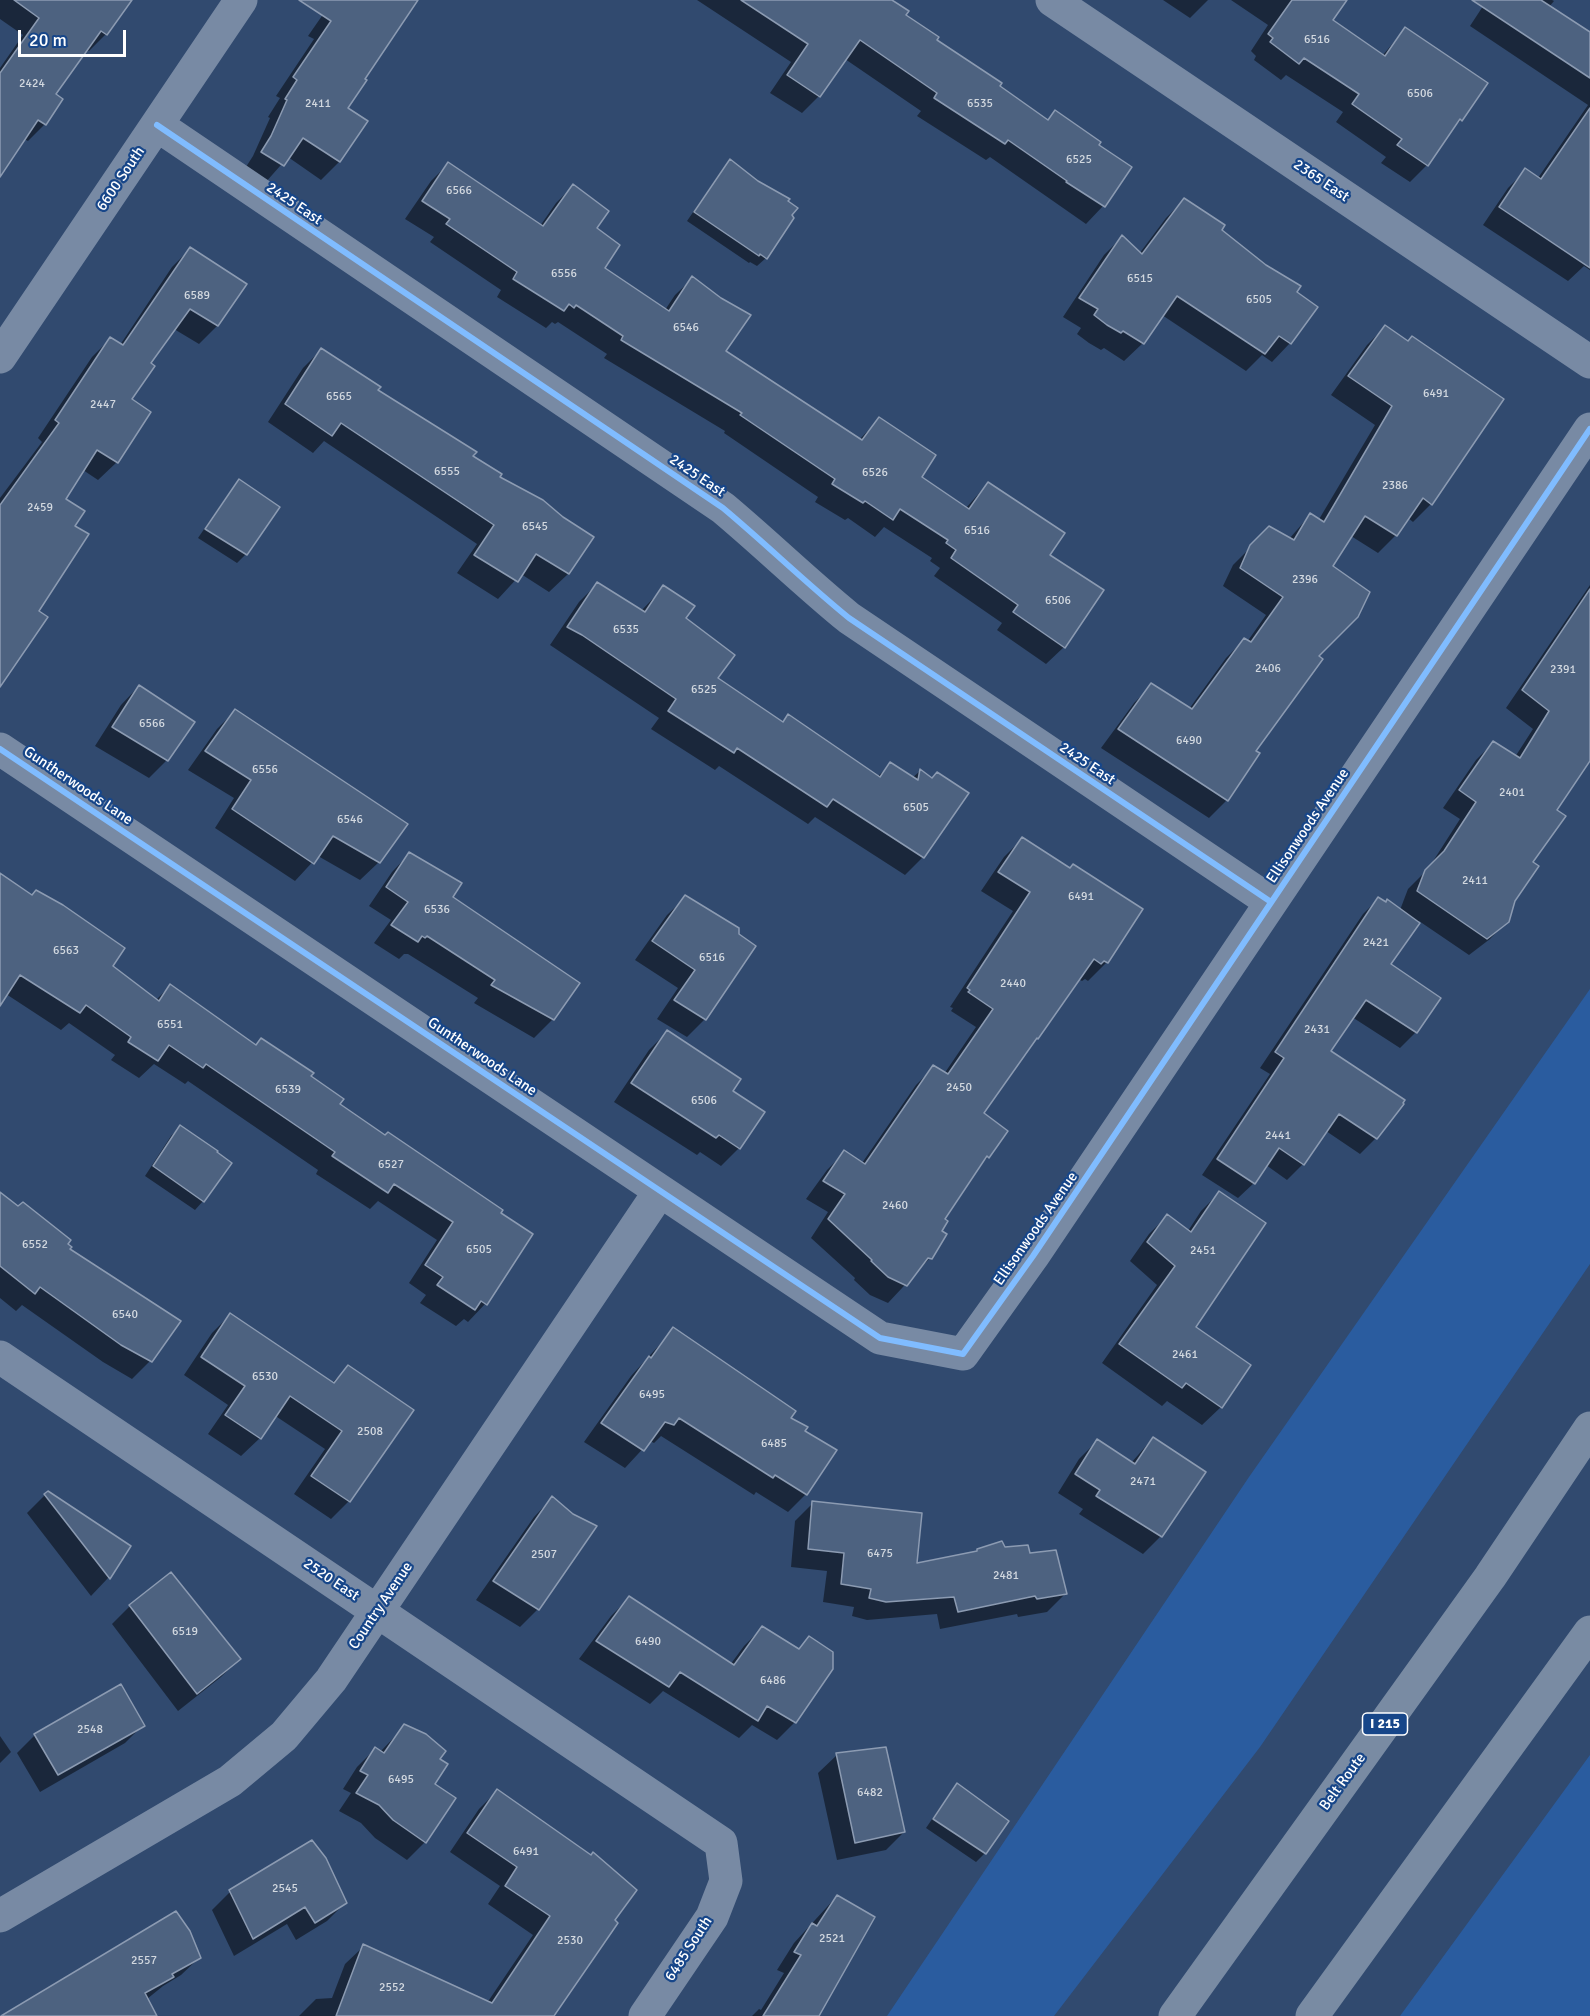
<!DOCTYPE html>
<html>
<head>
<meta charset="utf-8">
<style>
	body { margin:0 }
	#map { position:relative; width:1590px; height:2016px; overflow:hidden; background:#314a6f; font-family:Signika,sans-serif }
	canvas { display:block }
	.scale { position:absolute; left:18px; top:30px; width:108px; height:27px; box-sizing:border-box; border:3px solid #fff; border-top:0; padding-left:8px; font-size:18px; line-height:21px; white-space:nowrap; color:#fff; -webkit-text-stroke:4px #174689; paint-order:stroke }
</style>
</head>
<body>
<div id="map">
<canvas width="1590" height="2016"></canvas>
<div class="scale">20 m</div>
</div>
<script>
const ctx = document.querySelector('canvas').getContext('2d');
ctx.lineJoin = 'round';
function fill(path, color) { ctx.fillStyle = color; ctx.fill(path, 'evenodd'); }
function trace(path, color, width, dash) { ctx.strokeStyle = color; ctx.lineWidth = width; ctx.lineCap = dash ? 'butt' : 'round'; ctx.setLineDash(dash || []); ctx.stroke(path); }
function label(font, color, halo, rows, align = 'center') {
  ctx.font = font + ' Signika,sans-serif'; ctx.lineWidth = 4.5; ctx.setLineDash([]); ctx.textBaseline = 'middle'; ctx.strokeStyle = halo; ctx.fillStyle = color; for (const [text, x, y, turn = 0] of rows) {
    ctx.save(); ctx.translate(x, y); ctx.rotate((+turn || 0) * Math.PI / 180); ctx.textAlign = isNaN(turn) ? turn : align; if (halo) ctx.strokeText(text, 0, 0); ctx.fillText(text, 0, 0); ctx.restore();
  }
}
fill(new Path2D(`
	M 1590,989 L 1590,1264 L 1260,1747 L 1054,2016 L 887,2016 L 1249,1477 Z
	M 1590,1755 L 1590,2016 L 1400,2016 Z`), '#2a5c9f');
fill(new Path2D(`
	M 0,0 L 118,0 L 106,34 L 89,51 L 86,49 L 54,95 L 45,124 L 28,141 L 24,139 L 0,174 L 0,68 L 23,35 L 0,19 Z
	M 333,0 L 416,0 L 363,79 L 346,109 L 366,122 L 339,162 L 321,180 L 288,157 L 265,183 L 244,170 L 253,156 L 270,118 L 268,117 L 280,98 L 276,96 L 314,39 L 308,36 Z
	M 697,0 L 889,0 L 904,15 L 935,40 L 998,87 L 1046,121 L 1056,111 L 1097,145 L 1130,167 L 1103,206 L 1086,224 L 990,157 L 986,160 L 917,116 L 921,111 L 845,59 L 819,96 L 802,113 L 770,93 L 791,62 Z
	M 1163,0 L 1208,0 L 1190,18 Z
	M 1231,0 L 1330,0 L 1331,20 L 1382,56 L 1405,29 L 1461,120 L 1450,131 L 1427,165 L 1410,182 L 1381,163 L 1386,157 L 1336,122 L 1343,112 L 1286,75 L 1281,80 L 1254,60 L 1256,56 L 1251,51 L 1268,25 Z
	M 1487,0 L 1552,0 L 1554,1 L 1549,7 L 1590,34 L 1590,270 L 1584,266 L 1568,281 L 1483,225 L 1508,188 L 1526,170 L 1538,178 L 1588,105 L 1470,26 Z
	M 731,161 L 766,258 L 757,266 L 750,262 L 749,263 L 687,221 L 722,170 Z
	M 448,164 L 540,226 L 556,203 L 573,186 L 595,229 L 602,268 L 665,310 L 675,295 L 693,278 L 724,351 L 859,440 L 879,419 L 920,478 L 966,508 L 988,483 L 1048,555 L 1064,647 L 1046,664 L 997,630 L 1002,623 L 934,576 L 940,568 L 930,561 L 932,558 L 884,527 L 875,537 L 848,518 L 845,520 L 815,502 L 818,497 L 724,433 L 725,431 L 604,358 L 607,354 L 558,322 L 555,324 L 552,322 L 546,328 L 497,297 L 501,290 L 430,242 L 434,237 L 405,219 L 431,181 Z
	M 1184,200 L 1316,307 L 1290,343 L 1272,362 L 1262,355 L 1246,371 L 1162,315 L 1143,343 L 1124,361 L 1104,348 L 1101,350 L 1089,343 L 1077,334 L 1081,328 L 1063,317 L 1104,255 L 1122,237 L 1139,254 L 1166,218 Z
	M 190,249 L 245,285 L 217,326 L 199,344 L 174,329 L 149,364 L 130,399 L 117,462 L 98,480 L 83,470 L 64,499 L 73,526 L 37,611 L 0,682 L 0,498 L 42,442 L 38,438 L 92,357 L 110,339 L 120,345 L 172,267 Z
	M 1385,327 L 1431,504 L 1413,522 L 1408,518 L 1396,535 L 1378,553 L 1351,536 L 1331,567 L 1317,656 L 1254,751 L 1227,800 L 1209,818 L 1101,748 L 1134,703 L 1152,685 L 1189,709 L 1226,658 L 1244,640 L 1247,642 L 1266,615 L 1223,586 L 1233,565 L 1270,528 L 1289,539 L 1310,515 L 1318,521 L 1375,425 L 1331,395 L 1367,345 Z
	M 321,350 L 375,390 L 471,456 L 498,477 L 592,538 L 568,574 L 549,592 L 521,574 L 498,599 L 457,573 L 477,544 L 324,441 L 313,453 L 268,422 L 303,368 Z
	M 239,481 L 278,507 L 246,554 L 237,563 L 198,538 L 231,490 Z
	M 597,584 L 641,611 L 664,587 L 684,618 L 716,679 L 782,723 L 788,716 L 877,777 L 891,764 L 912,778 L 920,771 L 923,857 L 905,875 L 815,817 L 808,824 L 719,766 L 715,770 L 651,729 L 659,718 L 550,645 L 579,602 Z
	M 1590,585 L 1590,747 L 1555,810 L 1514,900 L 1507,921 L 1490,939 L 1469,955 L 1419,921 L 1389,964 L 1416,1032 L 1400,1048 L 1352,1017 L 1329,1052 L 1376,1138 L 1360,1154 L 1326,1131 L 1303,1164 L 1287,1180 L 1266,1165 L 1254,1183 L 1238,1198 L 1202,1175 L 1270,1074 L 1260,1068 L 1363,914 L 1378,899 L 1400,910 L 1408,889 L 1428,869 L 1460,819 L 1443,808 L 1476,760 L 1493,743 L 1515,757 L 1533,729 L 1506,708 Z
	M 139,686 L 167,760 L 149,778 L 95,746 L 121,705 Z
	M 235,711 L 406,824 L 379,862 L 360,880 L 318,856 L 295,881 L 215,828 L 234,798 L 188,770 L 217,729 Z
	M 1022,839 L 1070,869 L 1140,910 L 1106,963 L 1088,981 L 1085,979 L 1082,981 L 1078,979 L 982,1113 L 988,1157 L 979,1166 L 943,1220 L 930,1258 L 888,1303 L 870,1295 L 854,1280 L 855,1278 L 811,1238 L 828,1212 L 806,1199 L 827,1170 L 845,1152 L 862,1163 L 916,1085 L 934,1067 L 944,1074 L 976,1027 L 951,1011 L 953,1008 L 950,1007 L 1013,911 L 981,891 L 1004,857 Z
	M 410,853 L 451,897 L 578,983 L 553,1019 L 534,1038 L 474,1003 L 478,998 L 408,954 L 404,954 L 399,959 L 374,943 L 391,920 L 369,906 L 392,872 Z
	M 0,875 L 111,966 L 156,1000 L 170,986 L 255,1046 L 309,1077 L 338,1105 L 531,1235 L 485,1304 L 468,1322 L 464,1319 L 456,1326 L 420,1303 L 426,1295 L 409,1283 L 437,1240 L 378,1201 L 370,1209 L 316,1174 L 318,1170 L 188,1081 L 185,1084 L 154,1064 L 139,1078 L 111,1060 L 115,1055 L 69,1023 L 61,1030 L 6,994 L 0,1004 Z
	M 686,897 L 705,1019 L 687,1037 L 657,1019 L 678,988 L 635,960 L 667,915 Z
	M 667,1032 L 731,1091 L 739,1148 L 721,1166 L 700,1152 L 697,1155 L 614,1102 L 649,1050 Z
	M 180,1127 L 203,1201 L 195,1210 L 145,1176 L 171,1136 Z
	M 1219,1193 L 1194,1328 L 1221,1407 L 1202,1425 L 1167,1401 L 1162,1406 L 1102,1363 L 1157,1285 L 1130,1261 L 1149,1234 L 1167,1216 L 1188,1231 L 1201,1211 Z
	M 0,1194 L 66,1244 L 68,1250 L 179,1321 L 150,1361 L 132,1379 L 103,1362 L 22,1305 L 16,1311 L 0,1298 Z
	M 230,1315 L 332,1383 L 348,1367 L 349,1501 L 331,1519 L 294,1494 L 325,1449 L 274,1415 L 260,1438 L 241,1456 L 208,1434 L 228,1405 L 184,1375 L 212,1333 Z
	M 674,1329 L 803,1431 L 806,1494 L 788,1512 L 756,1492 L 754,1495 L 661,1436 L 654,1443 L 650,1441 L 625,1468 L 584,1442 L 631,1376 Z
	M 1153,1438 L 1161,1536 L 1143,1554 L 1079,1514 L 1083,1509 L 1058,1493 L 1079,1459 L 1097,1441 L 1131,1463 Z
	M 48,1492 L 129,1547 L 108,1578 L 91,1596 L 27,1513 Z
	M 552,1498 L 572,1515 L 595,1526 L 538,1609 L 520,1627 L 476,1600 L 534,1517 Z
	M 813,1503 L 915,1565 L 1004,1549 L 1065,1594 L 1047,1612 L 1018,1617 L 1017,1614 L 940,1629 L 937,1614 L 867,1620 L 852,1616 L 854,1607 L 823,1602 L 827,1571 L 791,1567 L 795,1521 Z
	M 629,1598 L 730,1665 L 744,1646 L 762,1628 L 798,1650 L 810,1638 L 795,1722 L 777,1740 L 752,1725 L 739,1738 L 663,1691 L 650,1704 L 579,1659 L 611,1616 Z
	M 130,1606 L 239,1659 L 221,1677 L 178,1711 L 112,1624 Z
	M 143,1725 L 125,1743 L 40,1792 L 17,1753 L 35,1735 Z
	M 405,1726 L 438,1760 L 425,1842 L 407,1860 L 375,1838 L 361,1823 L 339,1811 L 351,1793 L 343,1789 L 357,1767 L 375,1749 L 380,1752 Z
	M 0,1736 L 11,1752 L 0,1763 Z
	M 837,1755 L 904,1832 L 886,1850 L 837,1860 L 818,1773 Z
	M 958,1785 L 985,1853 L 976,1862 L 926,1828 L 949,1794 Z
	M 497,1791 L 635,1891 L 538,2016 L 299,2016 L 316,1999 L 332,1998 L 345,1964 L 364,1946 L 485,2001 L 489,2000 L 533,1935 L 488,1904 L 500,1886 L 450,1852 L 479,1809 Z
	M 230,1892 L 345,1903 L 327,1921 L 296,1940 L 287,1924 L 234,1956 L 212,1910 Z
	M 837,1896 L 809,2016 L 752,2016 L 759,2009 L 761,2010 L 784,1973 L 777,1970 L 794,1943 Z
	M 200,1957 L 181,1975 L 163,1986 L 147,1999 L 147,2016 L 4,2016 L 48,1987 L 49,1989 Z`), '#0007');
const building = new Path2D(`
	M 14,0 L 132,0 L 107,35 L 101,31 L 56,94 L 63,99 L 46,125 L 38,120 L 0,177 L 0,73 L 39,18 Z
	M 299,0 L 418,0 L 365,79 L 367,80 L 348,108 L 368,121 L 340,162 L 303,138 L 284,166 L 261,152 L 271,136 L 287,100 L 285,99 L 297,80 L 293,77 L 331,21 Z
	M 741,0 L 892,0 L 909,11 L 906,15 L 939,37 L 937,40 L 1002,83 L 1000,86 L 1048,120 L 1055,110 L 1101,142 L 1099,145 L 1132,167 L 1105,207 L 1066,182 L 1067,181 L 1008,140 L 1005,144 L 934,98 L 937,93 L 860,40 L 820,97 L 787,75 L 808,44 Z
	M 1292,0 L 1347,0 L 1333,20 L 1385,56 L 1405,27 L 1488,83 L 1462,121 L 1460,119 L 1428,166 L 1397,145 L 1402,139 L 1352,104 L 1359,94 L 1304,58 L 1299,64 L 1270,42 L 1273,38 L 1268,34 Z
	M 1472,0 L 1541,0 L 1590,32 L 1590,78 Z
	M 1590,108 L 1590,268 L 1499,207 L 1525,168 L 1541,179 Z
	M 730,159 L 758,181 L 790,199 L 788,201 L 798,208 L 792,215 L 794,218 L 767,259 L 760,254 L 759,256 L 694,212 Z
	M 448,162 L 543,226 L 573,184 L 609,211 L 597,228 L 620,245 L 605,268 L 669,311 L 692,276 L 721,298 L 751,315 L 726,351 L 862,440 L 879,417 L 936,455 L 922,477 L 969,509 L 988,482 L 1065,533 L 1050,555 L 1104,590 L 1065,648 L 1013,612 L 1018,605 L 951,558 L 956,550 L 946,543 L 948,540 L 900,509 L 893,520 L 865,501 L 863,503 L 832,484 L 835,479 L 740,415 L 742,413 L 621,340 L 623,336 L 576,305 L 574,308 L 569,304 L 564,311 L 513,279 L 517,272 L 446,224 L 450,219 L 422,201 Z
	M 1184,198 L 1225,225 L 1222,230 L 1266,265 L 1301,286 L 1297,292 L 1318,307 L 1291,344 L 1279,336 L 1265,354 L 1177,296 L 1144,344 L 1123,331 L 1121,333 L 1107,325 L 1094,315 L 1098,309 L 1079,298 L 1122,235 L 1142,254 Z
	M 190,247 L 247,284 L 218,326 L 190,309 L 151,363 L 155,366 L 132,399 L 151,412 L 118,463 L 97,450 L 66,499 L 85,511 L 75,526 L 89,534 L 39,611 L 48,617 L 0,687 L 0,505 L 59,423 L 55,420 L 110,337 L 123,345 Z
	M 1385,325 L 1408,341 L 1412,336 L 1504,399 L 1432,505 L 1423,498 L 1397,536 L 1365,516 L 1333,566 L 1370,592 L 1358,617 L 1319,656 L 1323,659 L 1256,751 L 1260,753 L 1228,801 L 1118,729 L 1151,683 L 1192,709 L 1244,638 L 1251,642 L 1283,597 L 1240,568 L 1250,545 L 1269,526 L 1294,540 L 1310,513 L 1324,522 L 1392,406 L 1348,376 Z
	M 321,348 L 381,387 L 378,390 L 477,452 L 473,456 L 502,474 L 500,477 L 543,500 L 563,517 L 594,537 L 569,574 L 536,554 L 518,582 L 474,555 L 494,525 L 341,423 L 332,436 L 285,404 Z
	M 239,479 L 280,507 L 247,555 L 205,529 Z
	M 597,582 L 645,612 L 663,585 L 695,606 L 686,618 L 735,655 L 718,678 L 783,722 L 788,714 L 880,777 L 890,762 L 918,780 L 920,769 L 932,778 L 937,772 L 969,793 L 924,858 L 833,799 L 827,807 L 737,748 L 734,753 L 668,711 L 676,699 L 582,635 L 567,627 Z
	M 1590,589 L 1590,761 L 1557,810 L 1566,816 L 1533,862 L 1539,866 L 1515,901 L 1509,922 L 1487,939 L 1417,891 L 1425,870 L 1444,851 L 1476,802 L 1459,790 L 1493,741 L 1520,758 L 1549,711 L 1522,690 Z
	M 139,685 L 195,722 L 168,761 L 112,727 Z
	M 235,709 L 408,824 L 380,863 L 333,836 L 314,864 L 232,809 L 251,780 L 205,751 Z
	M 1022,837 L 1070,868 L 1073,864 L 1143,909 L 1108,963 L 1104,961 L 1101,964 L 1094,959 L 1038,1039 L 1037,1038 L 984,1113 L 1008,1131 L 989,1158 L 987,1156 L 945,1219 L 948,1221 L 942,1231 L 947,1234 L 932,1259 L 928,1258 L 907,1286 L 888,1277 L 871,1261 L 872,1260 L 828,1219 L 845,1194 L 823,1181 L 844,1150 L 865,1164 L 933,1065 L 948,1074 L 993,1009 L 968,992 L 970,990 L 967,988 L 1030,892 L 998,872 Z
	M 409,852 L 462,883 L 453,897 L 580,983 L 554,1020 L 491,985 L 495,980 L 427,936 L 425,938 L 422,936 L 418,942 L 391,925 L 408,902 L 386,887 Z
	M 0,873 L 32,895 L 36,890 L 63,905 L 125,948 L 113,966 L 159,1001 L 170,984 L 256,1045 L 261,1038 L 314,1073 L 311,1076 L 344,1099 L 340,1104 L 385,1135 L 388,1132 L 503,1210 L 501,1213 L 533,1234 L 487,1305 L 481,1301 L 475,1310 L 437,1285 L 443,1277 L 425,1265 L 453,1222 L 394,1184 L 388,1193 L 332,1156 L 335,1152 L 206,1064 L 203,1068 L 169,1045 L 158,1061 L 128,1042 L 131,1037 L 86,1005 L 80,1013 L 20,975 L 0,1006 Z
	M 685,895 L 739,928 L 739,934 L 756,946 L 706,1020 L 674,1000 L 695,970 L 652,941 Z
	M 1378,897 L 1386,902 L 1387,899 L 1420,923 L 1391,964 L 1441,998 L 1417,1033 L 1366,1000 L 1331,1051 L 1405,1100 L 1403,1103 L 1404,1104 L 1377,1139 L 1339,1114 L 1304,1165 L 1279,1148 L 1255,1184 L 1217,1159 L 1284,1058 L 1275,1052 Z
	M 667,1030 L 741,1079 L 733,1091 L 765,1112 L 740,1149 L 719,1135 L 716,1138 L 631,1083 Z
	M 180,1125 L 218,1151 L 217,1152 L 232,1163 L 204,1202 L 153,1166 Z
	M 1219,1191 L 1266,1223 L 1196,1327 L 1251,1365 L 1222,1408 L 1186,1383 L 1182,1388 L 1119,1344 L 1175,1266 L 1147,1242 L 1167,1214 L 1191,1232 Z
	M 0,1192 L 18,1206 L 23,1202 L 71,1240 L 68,1244 L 72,1247 L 70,1249 L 181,1321 L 152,1362 L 121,1345 L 40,1287 L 35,1294 L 0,1266 Z
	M 230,1313 L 334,1383 L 348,1365 L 414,1410 L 350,1502 L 311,1476 L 342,1431 L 290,1396 L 261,1439 L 225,1415 L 245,1386 L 201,1357 Z
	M 673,1327 L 796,1411 L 791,1418 L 808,1427 L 805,1431 L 837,1450 L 807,1495 L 775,1475 L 773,1478 L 679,1418 L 674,1425 L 665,1422 L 644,1451 L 601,1423 L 649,1356 L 651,1358 Z
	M 1153,1437 L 1206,1472 L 1162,1537 L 1096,1496 L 1100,1490 L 1075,1474 L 1097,1439 L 1135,1464 Z
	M 48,1491 L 131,1546 L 110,1579 L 44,1494 Z
	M 552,1496 L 573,1514 L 597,1526 L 539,1610 L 493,1581 Z
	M 812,1501 L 922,1513 L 917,1563 L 977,1551 L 977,1549 L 1002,1541 L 1005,1547 L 1028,1545 L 1030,1553 L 1056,1550 L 1067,1594 L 1037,1599 L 1035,1596 L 958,1612 L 954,1597 L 886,1602 L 869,1598 L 871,1589 L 841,1584 L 844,1553 L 808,1549 Z
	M 171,1572 L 241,1659 L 197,1694 L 129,1605 Z
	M 629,1596 L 734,1665 L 762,1626 L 799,1649 L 809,1636 L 833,1652 L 833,1669 L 796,1723 L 767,1706 L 758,1721 L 680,1672 L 669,1687 L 596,1641 Z
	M 121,1684 L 145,1726 L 58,1775 L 34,1734 Z
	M 404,1724 L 426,1734 L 446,1751 L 440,1759 L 448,1764 L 435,1784 L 456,1798 L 426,1843 L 393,1820 L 379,1805 L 356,1793 L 368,1775 L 360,1771 L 375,1747 L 384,1753 Z
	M 886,1747 L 905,1832 L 855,1843 L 836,1753 Z
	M 957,1783 L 1009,1821 L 986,1854 L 933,1819 Z
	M 497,1789 L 591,1855 L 593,1852 L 637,1890 L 615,1920 L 618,1923 L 554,2016 L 336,2016 L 363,1944 L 492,2003 L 550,1916 L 505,1886 L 517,1867 L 467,1833 Z
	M 312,1840 L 326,1858 L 347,1903 L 315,1923 L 305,1907 L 253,1939 L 229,1890 Z
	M 837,1895 L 875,1917 L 819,2016 L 763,2016 L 801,1955 L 794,1952 L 812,1923 L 817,1926 Z
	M 176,1911 L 190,1931 L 201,1958 L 172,1974 L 174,1977 L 145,1993 L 157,2016 L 1,2016 Z`);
fill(building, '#4d6280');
trace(building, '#8c9bb2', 1.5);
trace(new Path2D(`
	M 1052,0 L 1590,362
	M 157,125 L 723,508 C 766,544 806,583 849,618 L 1271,902
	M 0,357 L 241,0
	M 0,749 L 880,1338 L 963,1354 L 1033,1256 L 1590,429
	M 0,1357 L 721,1843 L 726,1881 L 712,1917 L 645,2016
	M 0,1916 L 230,1781 L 284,1736 L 331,1680 L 660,1191`), '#788aa4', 33);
trace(new Path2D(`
	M 1175,2016 L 1490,1577 L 1590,1428
	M 1312,2016 L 1590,1632`), '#798ba3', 33);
trace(new Path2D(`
	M 157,125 L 723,508 C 766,544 806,583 849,618 L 1271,902
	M 0,749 L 880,1338 L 963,1354 L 1033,1256 L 1590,429`), '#80bcff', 6);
label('12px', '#d2d8df', null, [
	["6516",1317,40],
	["2424",32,84],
	["6506",1420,94],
	["2411",318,104],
	["6535",980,104],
	["6525",1079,160],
	["6566",459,191],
	["6556",564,274],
	["6515",1140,279],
	["6589",197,296],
	["6505",1259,300],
	["6546",686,328],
	["6491",1436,394],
	["6565",339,397],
	["2447",103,405],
	["6555",447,472],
	["6526",875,473],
	["2386",1395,486],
	["2459",40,508],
	["6545",535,527],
	["6516",977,531],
	["2396",1305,580],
	["6506",1058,601],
	["6535",626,630],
	["2406",1268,669],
	["2391",1563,670],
	["6525",704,690],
	["6566",152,724],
	["6490",1189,741],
	["6556",265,770],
	["2401",1512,793],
	["6505",916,808],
	["6546",350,820],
	["2411",1475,881],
	["6491",1081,897],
	["6536",437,910],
	["2421",1376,943],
	["6563",66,951],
	["6516",712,958],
	["2440",1013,984],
	["6551",170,1025],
	["2431",1317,1030],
	["2450",959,1088],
	["6539",288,1090],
	["6506",704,1101],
	["2441",1278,1136],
	["6527",391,1165],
	["2460",895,1206],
	["6552",35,1245],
	["6505",479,1250],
	["2451",1203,1251],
	["6540",125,1315],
	["2461",1185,1355],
	["6530",265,1377],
	["6495",652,1395],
	["2508",370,1432],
	["6485",774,1444],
	["2471",1143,1482],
	["6475",880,1554],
	["2507",544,1555],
	["2481",1006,1576],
	["6519",185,1632],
	["6490",648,1642],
	["6486",773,1681],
	["2548",90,1730],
	["6495",401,1780],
	["6482",870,1793],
	["6491",526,1852],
	["2545",285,1889],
	["2521",832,1939],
	["2530",570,1941],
	["2557",144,1961],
	["2552",392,1988]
]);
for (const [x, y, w] of [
	[1385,1724,45]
]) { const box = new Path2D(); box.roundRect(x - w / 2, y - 11, w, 22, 4.5); ctx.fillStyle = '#174689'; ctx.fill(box); trace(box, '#fff', 1.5); }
label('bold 14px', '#fff', null, [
	["I 215",1385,1724]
]);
label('15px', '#fff', '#174689', [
	["6600 South",121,179,-56],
	["2365 East",1321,181,34],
	["2425 East",294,204,34],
	["2425 East",697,476,34],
	["2425 East",1087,764,34],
	["Guntherwoods Lane",78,786,34],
	["Ellisonwoods Avenue",1308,826,-56],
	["Guntherwoods Lane",482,1057,34],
	["Ellisonwoods Avenue",1036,1229,-55],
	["2520 East",331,1580,34],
	["Country Avenue",381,1606,-56],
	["Belt Route",1343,1782,-54],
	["6485 South",689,1949,-57]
]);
</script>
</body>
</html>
